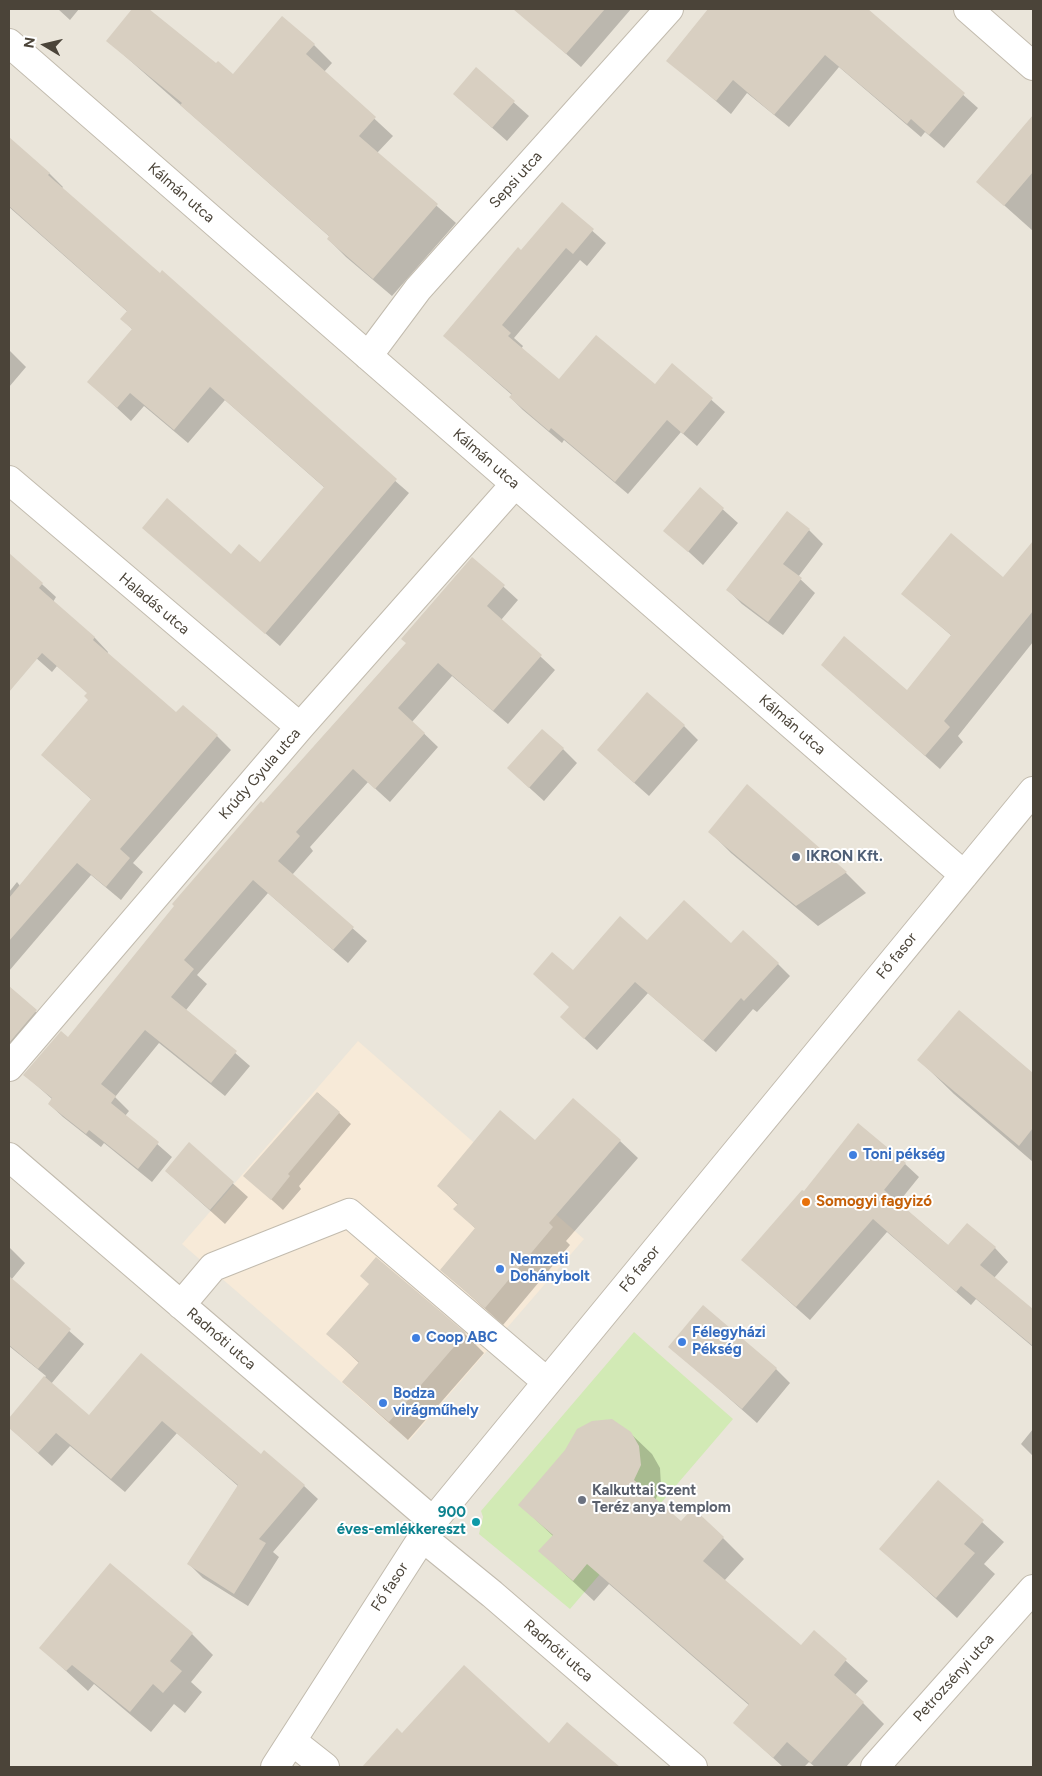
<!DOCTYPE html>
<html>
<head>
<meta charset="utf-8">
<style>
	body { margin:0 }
	#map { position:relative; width:1042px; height:1776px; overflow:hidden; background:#f6f3ec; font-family:Figtree,sans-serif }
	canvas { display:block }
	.frame { position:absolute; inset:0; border:10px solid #4b4439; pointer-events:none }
	.north { position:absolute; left:20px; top:20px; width:50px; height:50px; -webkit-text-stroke:4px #fff; paint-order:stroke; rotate:279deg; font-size:14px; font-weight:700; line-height:20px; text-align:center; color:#4b4439 }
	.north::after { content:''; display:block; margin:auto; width:18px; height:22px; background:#4b4439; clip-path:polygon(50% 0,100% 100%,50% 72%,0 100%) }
</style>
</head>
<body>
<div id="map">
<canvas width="1042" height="1776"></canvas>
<div class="frame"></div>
<div class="north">N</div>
</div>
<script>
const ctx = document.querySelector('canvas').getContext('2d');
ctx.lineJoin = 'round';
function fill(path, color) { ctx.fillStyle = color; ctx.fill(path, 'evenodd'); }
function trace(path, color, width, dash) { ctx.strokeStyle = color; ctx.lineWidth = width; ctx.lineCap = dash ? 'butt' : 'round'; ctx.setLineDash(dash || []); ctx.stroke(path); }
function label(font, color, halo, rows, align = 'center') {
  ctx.font = font + ' Figtree,sans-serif'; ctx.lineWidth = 4; ctx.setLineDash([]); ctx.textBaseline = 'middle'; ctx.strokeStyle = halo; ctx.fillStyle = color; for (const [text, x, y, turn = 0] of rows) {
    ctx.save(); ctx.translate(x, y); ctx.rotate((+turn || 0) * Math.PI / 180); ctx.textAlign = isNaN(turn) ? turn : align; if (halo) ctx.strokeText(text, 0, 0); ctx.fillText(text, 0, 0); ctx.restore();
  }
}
fill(new Path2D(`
	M 9,9 L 1033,9 L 1033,1767 L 9,1767 Z`), '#eae5da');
fill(new Path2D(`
	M 358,1041 L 584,1239 L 409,1441 L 182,1244 Z`), '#f7ead8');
fill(new Path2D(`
	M 634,1332 L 733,1419 L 570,1609 L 479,1534 L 483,1517 L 481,1511 Z`), '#d2eab5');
fill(new Path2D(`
	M 58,9 L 79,9 L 70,20 Z
	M 133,9 L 147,9 L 216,64 L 233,75 L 314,45 L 332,63 L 324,72 L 393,136 L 377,153 L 456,223 L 392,296 L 346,257 L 328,239 L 330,237 L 108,41 Z
	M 539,9 L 631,9 L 581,67 L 529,21 Z
	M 710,9 L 866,9 L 978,108 L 944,148 L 925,132 L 921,137 L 839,67 L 789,127 L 747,93 L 731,114 L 668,60 Z
	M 476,69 L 529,116 L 507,141 L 454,94 Z
	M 1025,127 L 1033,134 L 1033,231 L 978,182 Z
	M 17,146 L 49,173 L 63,187 L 61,189 L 409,493 L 280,646 L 144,528 L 260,563 L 325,488 L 225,400 L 188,443 L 144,406 L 131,421 L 89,382 L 133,330 L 122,319 L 128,312 L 9,207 L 9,156 Z
	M 562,204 L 606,243 L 587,266 L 580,260 L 514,338 L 523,346 L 521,349 L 559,381 L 655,386 L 672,365 L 725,412 L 697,446 L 681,432 L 628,494 L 564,440 L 562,443 L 523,410 L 510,397 L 512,395 L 458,348 L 521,252 Z
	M 9,350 L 26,367 L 9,387 Z
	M 700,489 L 738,523 L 703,565 L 665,530 Z
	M 809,530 L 823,544 L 798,577 L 815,593 L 783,635 L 742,604 L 728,590 Z
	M 9,554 L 56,597 L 53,602 L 95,638 L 108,652 L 107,654 L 176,714 L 217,736 L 231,750 L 133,863 L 143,872 L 121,900 L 91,875 L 9,971 L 9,892 L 17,882 L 20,886 L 92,800 L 42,755 L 90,700 L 88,693 L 57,666 L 52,672 L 9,634 Z
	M 1033,557 L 1033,642 L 958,736 L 963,742 L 940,769 L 822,665 L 907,691 L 952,636 L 903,594 L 1003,579 Z
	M 472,558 L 518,600 L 501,620 L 555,670 L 508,724 L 452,676 L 412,722 L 438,747 L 390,802 L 368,782 L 310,847 L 313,851 L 292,875 L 367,941 L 348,963 L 268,893 L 197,975 L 207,984 L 186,1010 L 250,1066 L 225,1096 L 159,1043 L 115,1097 L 129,1111 L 125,1116 L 172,1157 L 152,1182 L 104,1143 L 101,1147 L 63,1117 L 49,1104 L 52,1099 L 25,1075 L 68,1039 L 263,804 L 407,643 Z
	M 684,726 L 698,740 L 649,796 L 613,764 Z
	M 563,749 L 577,763 L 544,801 L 523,782 Z
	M 747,786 L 846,873 L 866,893 L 818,926 L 731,853 L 710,832 Z
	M 647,942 L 731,945 L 778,964 L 790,976 L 757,1012 L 753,1009 L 716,1052 L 648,993 L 597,1050 L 574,1029 L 570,1007 L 573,972 Z
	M 9,988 L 50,1025 L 9,1066 Z
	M 960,1012 L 1033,1074 L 1033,1162 L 954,1094 L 919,1060 Z
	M 318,1093 L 351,1124 L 299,1186 L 301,1189 L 283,1210 L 245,1176 Z
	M 620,1141 L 638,1158 L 566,1241 L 570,1245 L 503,1325 L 442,1270 L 476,1229 L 455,1209 L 458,1205 L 438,1186 Z
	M 189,1144 L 248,1197 L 225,1224 L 166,1171 Z
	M 905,1164 L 919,1177 L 898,1203 L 949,1246 L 995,1248 L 1008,1262 L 994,1278 L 1033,1310 L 1033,1347 L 976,1299 L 971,1305 L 887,1232 L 810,1320 L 757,1273 L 804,1193 Z
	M 9,1247 L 25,1263 L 11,1280 L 84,1344 L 51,1384 L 89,1417 L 141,1354 L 262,1456 L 304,1486 L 318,1499 L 273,1552 L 279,1557 L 248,1606 L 203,1578 L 189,1564 L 238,1486 L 177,1433 L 125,1492 L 70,1446 L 52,1466 L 9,1427 L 9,1420 L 46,1376 L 9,1346 Z
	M 328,1334 L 465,1334 L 484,1353 L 408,1440 L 343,1382 L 359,1363 Z
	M 670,1346 L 776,1369 L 790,1383 L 757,1423 Z
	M 1033,1429 L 1033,1456 L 1021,1444 Z
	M 630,1433 L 652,1454 L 660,1468 L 661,1486 L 655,1501 L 681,1523 L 723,1538 L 744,1559 L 724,1581 L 801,1646 L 814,1632 L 868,1681 L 855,1695 L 884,1724 L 846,1767 L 815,1767 L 809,1762 L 804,1767 L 783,1767 L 735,1723 L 750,1706 L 609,1584 L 594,1601 L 540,1551 L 553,1536 L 520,1505 Z
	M 938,1482 L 1004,1542 L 984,1564 L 995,1574 L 957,1618 L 881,1549 Z
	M 110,1565 L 192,1634 L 213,1655 L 191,1682 L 202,1692 L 185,1713 L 174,1704 L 151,1732 L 94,1684 L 88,1691 L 41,1648 Z
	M 567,1724 L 618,1767 L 383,1767 L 373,1757 L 402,1734 L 549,1745 Z`), '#0003');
fill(new Path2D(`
	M 132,9 L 149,9 L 216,63 L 218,61 L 233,74 L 282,16 L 315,44 L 306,54 L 376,117 L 359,136 L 438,204 L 373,279 L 327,239 L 329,236 L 180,105 L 182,103 L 106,41 Z
	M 513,9 L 605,9 L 566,54 Z
	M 708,9 L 868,9 L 965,93 L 929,135 L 911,119 L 907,124 L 825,55 L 774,115 L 733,80 L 716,101 L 666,61 Z
	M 476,67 L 515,101 L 492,128 L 453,94 Z
	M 1033,115 L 1033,172 L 1004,206 L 976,182 Z
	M 9,137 L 50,173 L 48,175 L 160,273 L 162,270 L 397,479 L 265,634 L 142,528 L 167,498 L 231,554 L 239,544 L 260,562 L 324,487 L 210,387 L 174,430 L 130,393 L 117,408 L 87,382 L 132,329 L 120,319 L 127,311 L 9,206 Z
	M 562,202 L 594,229 L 573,254 L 566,248 L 502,325 L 511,333 L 508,336 L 559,379 L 596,335 L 655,384 L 672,363 L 713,398 L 683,434 L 667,420 L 615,482 L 551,428 L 549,431 L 509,397 L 512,394 L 443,336 L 518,247 L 521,250 Z
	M 700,487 L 724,508 L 688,552 L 663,531 Z
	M 787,511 L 810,529 L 783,564 L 802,578 L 768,622 L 726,590 Z
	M 951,533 L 1003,577 L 1033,541 L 1033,611 L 944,721 L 950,727 L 925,756 L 821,665 L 844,636 L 907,690 L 951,635 L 901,594 Z
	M 9,553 L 43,583 L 39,588 L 95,637 L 93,640 L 176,712 L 183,705 L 218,735 L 120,849 L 130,858 L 106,887 L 77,863 L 9,941 L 9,898 L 91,799 L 41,755 L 88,700 L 84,696 L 87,693 L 42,653 L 9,692 Z
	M 472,557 L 505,585 L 487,606 L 542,655 L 493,711 L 438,663 L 398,708 L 425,733 L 375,789 L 353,769 L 296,832 L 300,836 L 278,861 L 354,927 L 333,950 L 253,880 L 184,960 L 194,969 L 171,997 L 237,1051 L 211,1083 L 145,1030 L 101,1084 L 116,1096 L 111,1103 L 159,1142 L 138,1169 L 89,1130 L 86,1134 L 48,1104 L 52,1098 L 23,1075 L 61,1031 L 68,1037 L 174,906 L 172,904 L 261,801 L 263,803 L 406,643 L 401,639 Z
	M 647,692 L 685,725 L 634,783 L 597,750 Z
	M 542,729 L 564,748 L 529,788 L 507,768 Z
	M 747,784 L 847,872 L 796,906 L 708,832 Z
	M 684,900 L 731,943 L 743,930 L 779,963 L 744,1001 L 741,998 L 703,1041 L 635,982 L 584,1039 L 560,1017 L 569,1007 L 533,974 L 552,952 L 573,970 L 620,916 L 647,940 Z
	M 9,986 L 37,1010 L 9,1043 Z
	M 959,1010 L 1033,1073 L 1033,1128 L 1019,1146 L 917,1060 Z
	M 317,1092 L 340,1112 L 288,1174 L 290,1176 L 271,1200 L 243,1176 Z
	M 573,1098 L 621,1140 L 549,1223 L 553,1227 L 485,1308 L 440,1270 L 475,1228 L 453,1209 L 458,1204 L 437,1186 L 500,1110 L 535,1140 Z
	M 858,1123 L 906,1163 L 884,1190 L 948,1245 L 967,1223 L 996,1247 L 980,1265 L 1033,1309 L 1033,1346 L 961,1286 L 956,1292 L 873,1219 L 796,1307 L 741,1260 L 802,1190 L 804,1191 Z
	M 189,1142 L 234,1182 L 210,1210 L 165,1171 Z
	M 376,1257 L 466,1333 L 389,1422 L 342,1382 L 359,1362 L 326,1334 L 369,1284 L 360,1276 Z
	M 9,1276 L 71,1329 L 38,1369 L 9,1345 Z
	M 703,1305 L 777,1368 L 742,1409 L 668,1347 Z
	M 141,1353 L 261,1454 L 264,1450 L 305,1485 L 259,1539 L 266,1543 L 234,1594 L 187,1564 L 238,1485 L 162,1421 L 111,1479 L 56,1433 L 38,1453 L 9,1428 L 9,1418 L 44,1376 L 89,1415 Z
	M 612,1419 L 631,1432 L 639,1446 L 641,1465 L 634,1480 L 681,1521 L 693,1508 L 724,1537 L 703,1561 L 801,1645 L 814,1630 L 847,1659 L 834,1675 L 864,1702 L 811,1763 L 787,1742 L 773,1758 L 733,1723 L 749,1704 L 587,1564 L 573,1581 L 538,1551 L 553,1535 L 518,1505 L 565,1450 L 577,1429 L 592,1421 Z
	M 938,1480 L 984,1520 L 964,1544 L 975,1553 L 936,1598 L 879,1549 Z
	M 110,1563 L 193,1633 L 170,1661 L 182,1671 L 163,1693 L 153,1684 L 130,1712 L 72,1665 L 66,1671 L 39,1648 Z
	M 464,1665 L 549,1743 L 567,1722 L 620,1767 L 362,1767 L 397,1728 L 402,1733 Z`), '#d8cfc1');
const minor = new Path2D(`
	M 968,9 L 1033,66
	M 9,43 L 964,875
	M 368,356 L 418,289 L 669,9
	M 9,480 L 300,727
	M 9,1067 L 300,727 L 515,484
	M 9,1157 L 433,1521
	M 181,1305 L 213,1267 L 349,1213 L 547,1382
	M 422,1537 L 492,1594 L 693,1767
	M 292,1741 L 325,1767
	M 275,1767 L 433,1521 L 1033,791
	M 875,1767 L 1033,1589`);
trace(minor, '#c2bbae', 30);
trace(minor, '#fff', 28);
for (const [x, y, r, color] of [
	[796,857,5,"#5c6f8a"],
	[853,1155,5,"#3f7fe0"],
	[806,1202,5,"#e8710a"],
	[500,1269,5,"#3f7fe0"],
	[416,1338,5,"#3f7fe0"],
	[682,1342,5,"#3f7fe0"],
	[383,1403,5,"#3f7fe0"],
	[582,1500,5,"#6b7280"],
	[476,1522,5,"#0f9aa8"]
]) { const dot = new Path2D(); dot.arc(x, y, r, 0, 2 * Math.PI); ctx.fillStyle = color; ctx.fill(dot); trace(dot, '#fff', 2); }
label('15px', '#4b4439', '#fff', [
	["Sepsi utca",516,180,-48],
	["Kálmán utca",181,193,41],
	["Kálmán utca",486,459,41],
	["Haladás utca",154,604,40],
	["Kálmán utca",792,725,41],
	["Krúdy Gyula utca",260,774,-49],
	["Fő fasor",897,956,-51],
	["Fő fasor",640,1269,-51],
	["Radnóti utca",221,1339,41],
	["Fő fasor",390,1587,-57],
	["Radnóti utca",558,1651,41],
	["Petrozsényi utca",954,1678,-48]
]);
label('bold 15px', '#4e5e75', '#fff', [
	["IKRON Kft.",806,857]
], 'left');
label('bold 15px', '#366cbe', '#fff', [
	["Toni pékség",863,1155],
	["Nemzeti",510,1260],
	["Dohánybolt",510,1277],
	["Félegyházi",692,1333],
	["Pékség",692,1350],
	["Coop ABC",426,1338],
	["Bodza",393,1394],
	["virágműhely",393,1411]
], 'left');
label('bold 15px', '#c56008', '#fff', [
	["Somogyi fagyizó",816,1202]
], 'left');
label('bold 15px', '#5b616d', '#fff', [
	["Kalkuttai Szent",592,1491],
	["Teréz anya templom",592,1508]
], 'left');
label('bold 15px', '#0d838f', '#fff', [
	["900",466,1513],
	["éves-emlékkereszt",466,1530]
], 'right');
</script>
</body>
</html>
